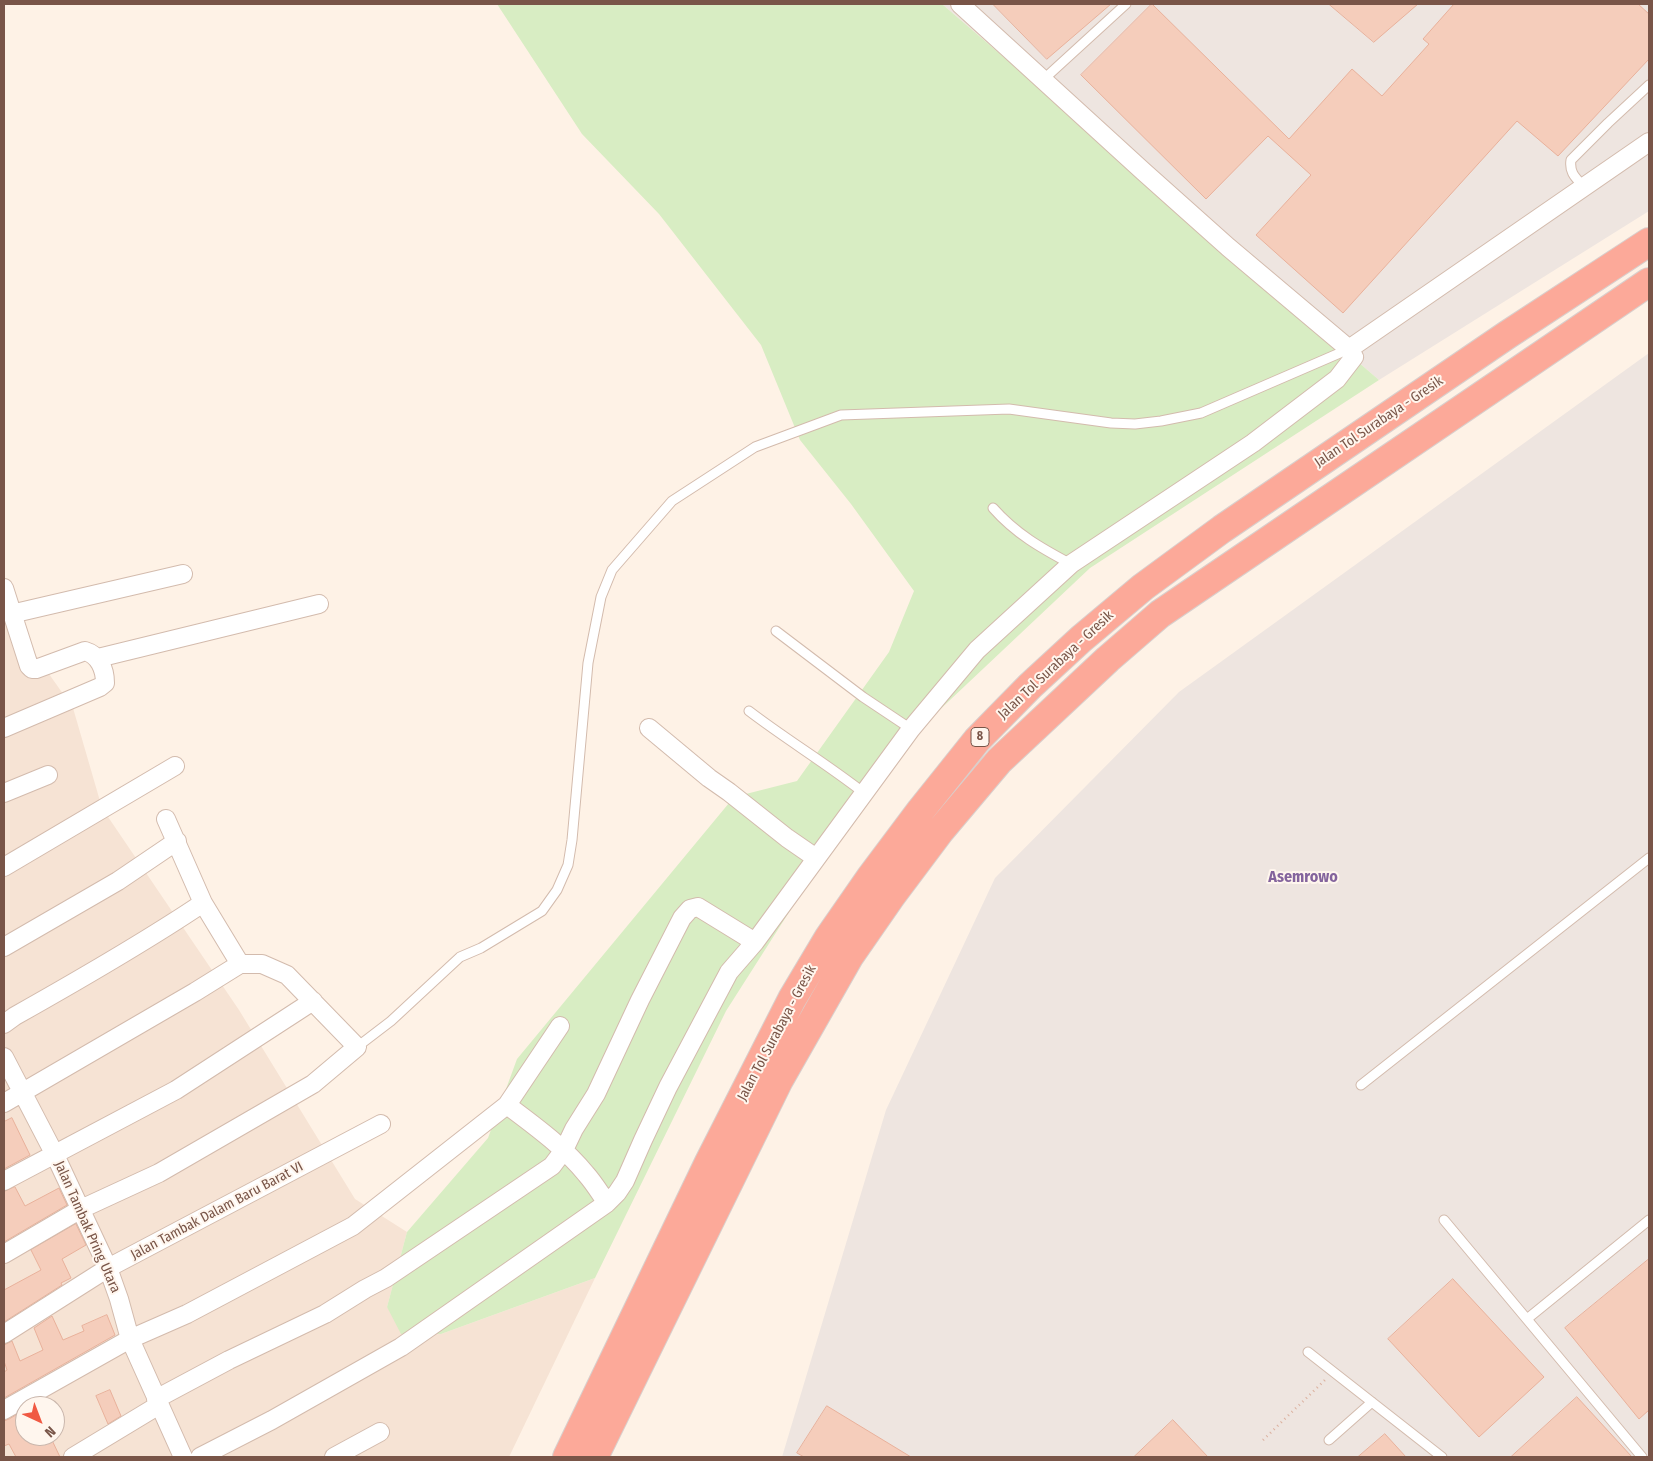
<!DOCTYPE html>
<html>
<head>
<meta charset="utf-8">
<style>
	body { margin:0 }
	#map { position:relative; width:1653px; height:1461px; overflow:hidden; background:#fef2e6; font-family:"Fira Sans Condensed",sans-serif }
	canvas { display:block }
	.frame { position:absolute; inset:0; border:5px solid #795548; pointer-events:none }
	.north { position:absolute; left:15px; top:1396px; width:50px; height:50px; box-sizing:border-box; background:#fff6ee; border:1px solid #c9b6ac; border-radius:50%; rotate:137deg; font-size:14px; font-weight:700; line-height:20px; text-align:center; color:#795548 }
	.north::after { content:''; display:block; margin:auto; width:18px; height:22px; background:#f05943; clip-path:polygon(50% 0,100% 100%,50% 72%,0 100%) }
</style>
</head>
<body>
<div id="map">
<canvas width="1653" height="1461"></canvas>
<div class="frame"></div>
<div class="north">N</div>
</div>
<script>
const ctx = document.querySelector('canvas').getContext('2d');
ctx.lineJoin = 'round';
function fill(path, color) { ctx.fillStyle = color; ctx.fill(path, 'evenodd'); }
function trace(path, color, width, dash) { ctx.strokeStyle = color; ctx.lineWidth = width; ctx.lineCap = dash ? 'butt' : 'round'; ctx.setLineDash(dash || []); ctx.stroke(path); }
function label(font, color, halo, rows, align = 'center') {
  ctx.font = font + ' "Fira Sans Condensed",sans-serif'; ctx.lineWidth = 4; ctx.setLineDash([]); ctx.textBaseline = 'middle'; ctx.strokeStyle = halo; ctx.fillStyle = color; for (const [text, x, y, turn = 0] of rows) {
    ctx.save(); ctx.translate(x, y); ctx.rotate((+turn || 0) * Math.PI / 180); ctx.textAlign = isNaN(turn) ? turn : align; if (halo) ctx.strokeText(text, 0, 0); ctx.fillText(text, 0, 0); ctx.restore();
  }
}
fill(new Path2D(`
	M 4,598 L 13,623 L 73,708 L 102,808 L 239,1010 L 355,1199 L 407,1232 L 387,1307 L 441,1334 L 595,1278 L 509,1457 L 4,1457 ZM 25,1406 L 55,1406 L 55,1436 L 25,1436 Z`), '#f6e3d4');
fill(new Path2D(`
	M 942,4 L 1649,4 L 1649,211 L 1379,380 Z
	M 1649,353 L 1649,1457 L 782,1457 L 886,1110 L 995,878 L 1179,692 Z`), '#eee5e0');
fill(new Path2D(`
	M 497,4 L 942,4 L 1379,380 L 1090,568 L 932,717 L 828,851 L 726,1011 L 595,1278 L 441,1334 L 401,1334 L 387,1307 L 407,1232 L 488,1138 L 517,1059 L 734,797 L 797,781 L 889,652 L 914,591 L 851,504 L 800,440 L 761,345 L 659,214 L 582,134 Z`), '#d8edc3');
const building = new Path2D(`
	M 993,4 L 1111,4 L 1047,59 Z
	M 1152,4 L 1289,139 L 1352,69 L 1382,96 L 1429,44 L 1423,39 L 1454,4 L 1638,4 L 1649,14 L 1649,59 L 1558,156 L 1517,121 L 1343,313 L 1256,235 L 1311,175 L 1268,136 L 1206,199 L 1081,75 Z
	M 1329,4 L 1418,4 L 1374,42 Z
	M 12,1118 L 30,1155 L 4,1169 L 4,1122 Z
	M 15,1187 L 25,1206 L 59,1188 L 67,1205 L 4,1242 L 4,1192 Z
	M 76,1224 L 86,1245 L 62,1259 L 71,1278 L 61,1283 L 62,1285 L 4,1322 L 4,1290 L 41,1270 L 31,1250 Z
	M 1649,1259 L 1649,1410 L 1639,1419 L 1565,1328 Z
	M 1453,1279 L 1544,1377 L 1479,1437 L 1388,1339 Z
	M 107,1315 L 115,1335 L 4,1398 L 4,1372 L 7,1370 L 4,1361 L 4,1345 L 12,1341 L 20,1361 L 43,1350 L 34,1328 L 52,1316 L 63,1340 L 84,1331 L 82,1326 Z
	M 110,1390 L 121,1416 L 108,1424 L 96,1396 Z
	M 1577,1397 L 1632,1457 L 1511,1457 Z
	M 827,1406 L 911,1457 L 804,1457 L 797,1453 Z
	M 25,1410 L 25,1436 L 50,1436 L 60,1457 L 16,1457 L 9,1444 L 4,1446 L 4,1421 L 9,1419 Z
	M 1173,1420 L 1208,1457 L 1134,1457 Z
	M 1385,1434 L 1406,1457 L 1358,1457 Z`);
fill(building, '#f5cdbb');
trace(building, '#e9b19b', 1);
const service = new Path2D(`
	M 1044,79 L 1126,4
	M 1584,187 C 1576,178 1569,173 1571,160 L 1608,123 L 1649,85
	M 993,508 C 1016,534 1041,548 1071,564
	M 776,631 L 863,697 L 911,729
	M 749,711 C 787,740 827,764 864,793
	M 357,1047 L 391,1021 L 460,957 L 481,948 L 542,911 L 557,890 L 568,865 L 572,840 L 588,663 L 601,597 L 612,570 L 672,501 L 755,447 L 841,415 L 1009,409 L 1111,423 L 1135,424 L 1161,421 L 1201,413 L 1349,349
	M 1361,1085 L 1649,858
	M 1444,1220 L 1642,1457
	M 1527,1319 L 1649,1220
	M 1308,1352 L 1442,1457
	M 1329,1440 L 1372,1402`);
const minor = new Path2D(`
	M 1349,349 L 1649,142
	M 4,588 L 29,666 L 32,669 L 36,669 L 85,651 C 99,655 105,669 105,683 L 100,687 L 4,728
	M 11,614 L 183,574
	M 98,658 L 319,604
	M 649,728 L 709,778 L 729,792 L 787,838 L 816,858
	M 4,793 L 48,775
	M 4,867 L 175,766
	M 4,947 L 118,881 L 177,841
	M 4,1024 L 15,1016 C 79,980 142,944 203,903
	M 4,1057 L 55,1155 L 108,1268 L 119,1299 L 130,1339 L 183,1457
	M 4,1103 L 195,992 L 240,964
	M 507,1105 C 535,1126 564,1147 586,1174 C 594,1183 600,1193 607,1203
	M 4,1181 L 176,1090 L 313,1001
	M 4,1254 L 81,1209 L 159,1173 L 313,1084 L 357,1047 L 287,975 L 262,964 L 240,964 L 203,903 L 166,819
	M 4,1334 L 108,1268 L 381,1124
	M 156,1399 L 229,1360 L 325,1314 L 365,1289 L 386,1278 L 552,1166 L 564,1150 L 574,1129 L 596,1094 L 640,1000 L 682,918 L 690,909 L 698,907 L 755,942
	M 4,1410 L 130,1339 L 187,1314 L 353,1226 L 507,1105 L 560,1026
	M 73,1457 L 159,1405
	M 200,1457 L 272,1420 L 401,1347 L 607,1203 L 617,1193 L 625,1181 L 643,1140 L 668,1087 L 729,972 L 755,942 L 911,729 L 977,650 L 1071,564 L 1253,443 L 1337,379 L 1354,357 L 1349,349 L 1228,247 L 1144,172 L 960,4
	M 334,1457 L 380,1432`);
const motorway = new Path2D(`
	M 567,1457 L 709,1162 L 792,999 L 829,937 L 870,878 L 921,810 L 977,740 L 1030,686 L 1081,639 L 1143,587 L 1222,529 L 1507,335 L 1649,242
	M 594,1457 L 779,1080 L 849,957 L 892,895 L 940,831 L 999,761 L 1108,659 L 1160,614 L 1649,282`);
trace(service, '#d3bbad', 11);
trace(minor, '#d3bbad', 20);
trace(motorway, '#d9cfcc', 30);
trace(new Path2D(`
	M 1263,1440 L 1325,1380`), '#dbb09e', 2.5, [1, 4]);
trace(service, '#fff', 9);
trace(minor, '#fff', 18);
trace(motorway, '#fca999', 28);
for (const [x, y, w] of [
	[980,737,18]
]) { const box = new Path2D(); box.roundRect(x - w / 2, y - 9.5, w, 19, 4); ctx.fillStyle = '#fff6ee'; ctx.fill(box); trace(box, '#795548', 1); }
label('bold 12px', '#795548', null, [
	["8",980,737]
]);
label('14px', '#795548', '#fff6ee', [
	["Jalan Tol Surabaya - Gresik",1379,422,-34],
	["Jalan Tol Surabaya - Gresik",1056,665,-43],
	["Jalan Tol Surabaya - Gresik",777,1033,-62],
	["Jalan Tambak Dalam Baru Barat VI",217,1211,-28],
	["Jalan Tambak Pring Utara",87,1227,66]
]);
label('bold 16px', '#84649d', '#fff6ee', [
	["Asemrowo",1303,878]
]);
</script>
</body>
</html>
